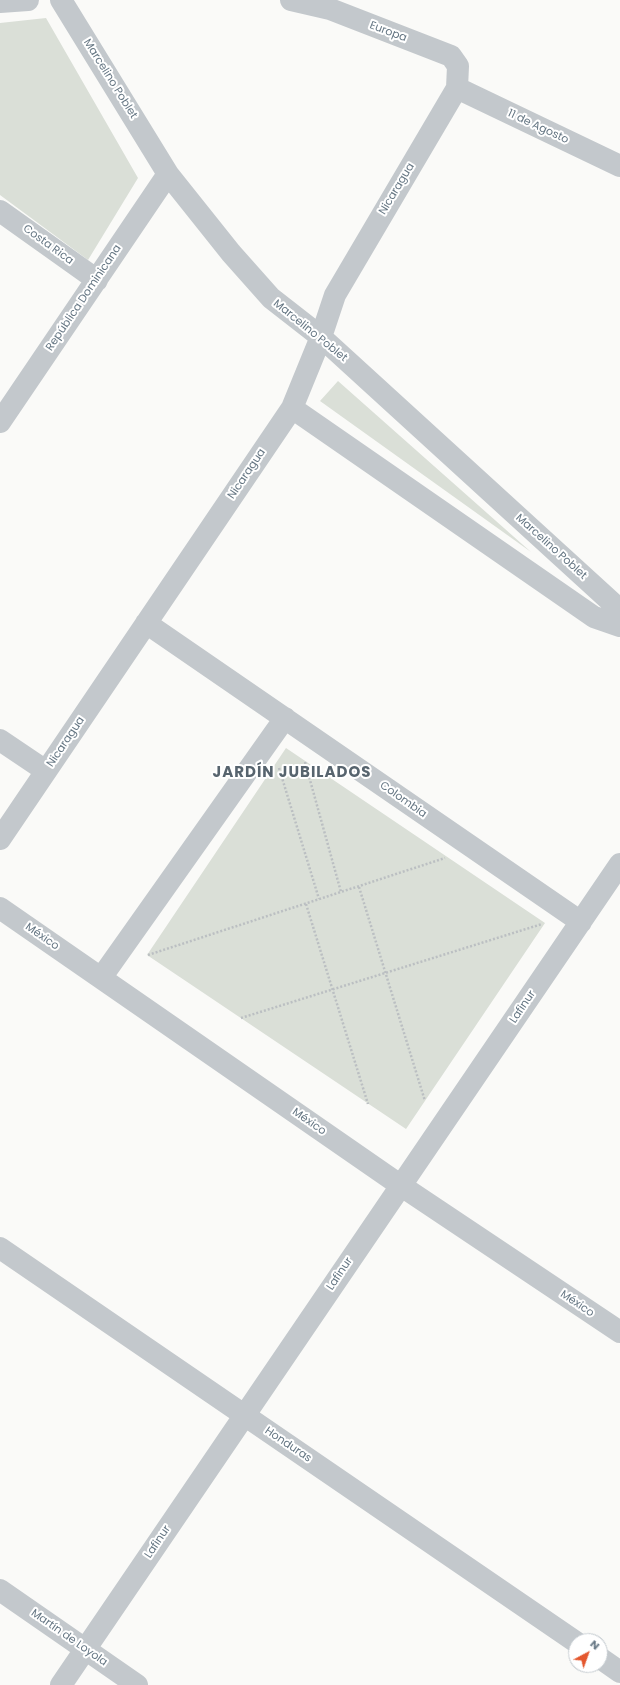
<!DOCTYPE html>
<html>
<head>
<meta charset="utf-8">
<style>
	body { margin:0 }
	#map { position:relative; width:620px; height:1685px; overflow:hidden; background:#fafaf8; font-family:Poppins,sans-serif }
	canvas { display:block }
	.north { position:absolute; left:568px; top:1633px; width:40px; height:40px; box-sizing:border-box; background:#fff; border:1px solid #c1c8cd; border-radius:50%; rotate:41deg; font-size:11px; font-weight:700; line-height:16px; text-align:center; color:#657683 }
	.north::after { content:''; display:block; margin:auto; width:14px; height:18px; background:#e4572e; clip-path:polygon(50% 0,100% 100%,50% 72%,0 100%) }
</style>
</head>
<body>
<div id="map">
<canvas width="620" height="1685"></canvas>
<div class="north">N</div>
</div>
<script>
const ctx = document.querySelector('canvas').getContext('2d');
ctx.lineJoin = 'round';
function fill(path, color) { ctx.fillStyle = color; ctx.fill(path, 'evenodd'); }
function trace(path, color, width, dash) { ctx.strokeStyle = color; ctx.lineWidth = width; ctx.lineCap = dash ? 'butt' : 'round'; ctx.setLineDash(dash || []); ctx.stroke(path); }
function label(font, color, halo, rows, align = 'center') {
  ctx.font = font + ' Poppins,sans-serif'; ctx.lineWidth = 4; ctx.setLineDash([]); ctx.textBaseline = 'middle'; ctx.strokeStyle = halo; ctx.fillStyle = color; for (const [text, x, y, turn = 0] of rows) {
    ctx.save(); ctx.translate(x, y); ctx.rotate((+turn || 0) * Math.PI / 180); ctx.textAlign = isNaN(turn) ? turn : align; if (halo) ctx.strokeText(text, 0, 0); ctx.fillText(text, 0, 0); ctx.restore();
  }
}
fill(new Path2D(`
	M 46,18 L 138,178 L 88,260 L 0,195 L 0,23 Z
	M 338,381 L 531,552 L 320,401 Z
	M 286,748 L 545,923 L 406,1129 L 147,955 Z`), '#dadfd7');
trace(new Path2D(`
	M 305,762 L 341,892
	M 279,768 L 319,899
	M 359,887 L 425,1101
	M 306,904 L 368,1104
	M 148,955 L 445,858
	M 241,1018 L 542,924`), '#bbbfc2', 2.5, [2, 2]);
trace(new Path2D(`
	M 61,0 L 168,174 L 231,253 L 271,298 L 321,337 L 620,610
	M 291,0 L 330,9 L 451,56 L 458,66 L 457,88
	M 0,2 L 28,0
	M 457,88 L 620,166
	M 0,211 L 97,280
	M 292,408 L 594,617 L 620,626
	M 0,422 L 168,174
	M 146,623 L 581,922
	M 0,740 L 46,771
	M 0,839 L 292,408 L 321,337 L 335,295 L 457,88
	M 0,908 L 400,1185 L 620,1332
	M 101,978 L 285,718
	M 0,1248 L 576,1642
	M 0,1590 L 137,1685
	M 600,1658 L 620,1672
	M 61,1685 L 620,864`), '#c3c8cc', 22);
label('11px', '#657683', '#fff', [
	["Europa",388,32,21],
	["Marcelino Poblet",110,79,58],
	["11 de Agosto",538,127,25],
	["Nicaragua",397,189,-59],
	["Costa Rica",48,245,36],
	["República Dominicana",84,298,-56],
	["Marcelino Poblet",310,331,39],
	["Nicaragua",247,474,-56],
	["Marcelino Poblet",551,547,42],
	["Nicaragua",66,742,-56],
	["Colombia",403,800,35],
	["México",42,937,35],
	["Lafinur",523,1007,-56],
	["México",309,1122,35],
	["Lafinur",340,1274,-56],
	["México",577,1304,34],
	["Honduras",288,1445,34],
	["Lafinur",158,1542,-56],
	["Martín de Loyola",69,1638,35]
]);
ctx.letterSpacing = '1px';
label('bold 15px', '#57646e', '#fff', [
	["JARDÍN JUBILADOS",292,773]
]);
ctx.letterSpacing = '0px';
</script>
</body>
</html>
